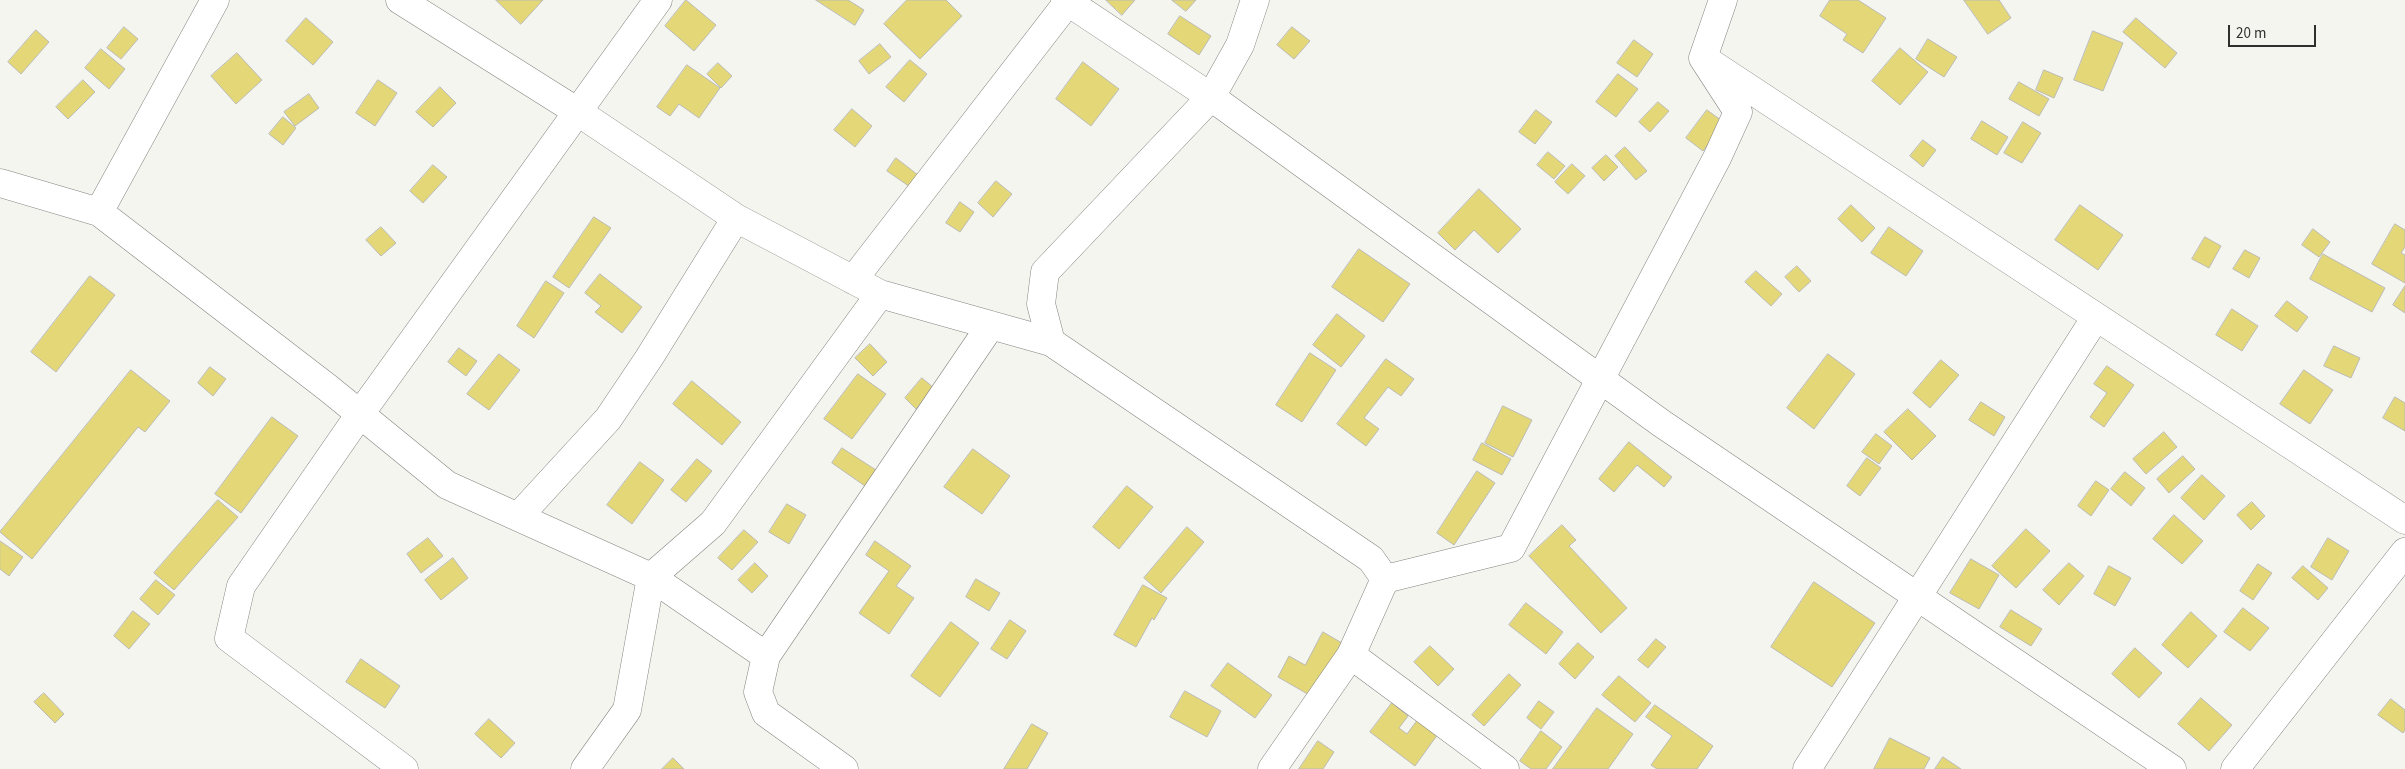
<!DOCTYPE html>
<html>
<head>
<meta charset="utf-8">
<style>
	body { margin:0 }
	#map { position:relative; width:2405px; height:769px; overflow:hidden; background:#f5f5f0; font-family:"Source Sans 3",sans-serif }
	canvas { display:block }
	.scale { position:absolute; left:2228px; top:25px; width:88px; height:22px; box-sizing:border-box; border:2px solid #2f2f2d; border-top:0; padding-left:6px; font-size:15px; line-height:18px; white-space:nowrap; color:#2f2f2d; -webkit-text-stroke:4px #f5f5f0; paint-order:stroke }
</style>
</head>
<body>
<div id="map">
<canvas width="2405" height="769"></canvas>
<div class="scale">20 m</div>
</div>
<script>
const ctx = document.querySelector('canvas').getContext('2d');
ctx.lineJoin = 'round';
function fill(path, color) { ctx.fillStyle = color; ctx.fill(path, 'evenodd'); }
function trace(path, color, width, dash) { ctx.strokeStyle = color; ctx.lineWidth = width; ctx.lineCap = dash ? 'butt' : 'round'; ctx.setLineDash(dash || []); ctx.stroke(path); }
const building = new Path2D(`
	M 496,0 L 543,0 L 521,24 Z
	M 686,0 L 716,25 L 694,51 L 665,26 Z
	M 816,0 L 848,0 L 864,10 L 855,25 Z
	M 907,0 L 946,0 L 962,16 L 920,59 L 884,24 Z
	M 1106,0 L 1135,0 L 1122,15 Z
	M 1172,0 L 1196,0 L 1186,11 Z
	M 1830,0 L 1858,0 L 1886,18 L 1863,53 L 1843,40 L 1847,34 L 1820,16 Z
	M 1964,0 L 1999,0 L 2011,18 L 1988,34 Z
	M 1180,16 L 1211,36 L 1199,55 L 1168,34 Z
	M 306,18 L 333,42 L 313,65 L 286,41 Z
	M 2136,18 L 2177,53 L 2165,68 L 2123,32 Z
	M 124,27 L 138,39 L 121,59 L 107,48 Z
	M 1292,27 L 1310,41 L 1294,59 L 1277,45 Z
	M 36,30 L 49,42 L 21,74 L 8,62 Z
	M 2093,31 L 2123,43 L 2103,91 L 2074,80 Z
	M 1928,39 L 1957,57 L 1944,77 L 1916,59 Z
	M 1634,40 L 1653,54 L 1637,77 L 1617,63 Z
	M 880,44 L 891,57 L 869,74 L 859,61 Z
	M 1900,48 L 1928,72 L 1900,105 L 1872,81 Z
	M 101,49 L 125,69 L 109,89 L 85,68 Z
	M 237,53 L 262,80 L 236,104 L 211,76 Z
	M 910,60 L 927,74 L 904,102 L 886,87 Z
	M 1083,62 L 1119,89 L 1091,126 L 1056,99 Z
	M 718,63 L 732,76 L 721,88 L 707,74 Z
	M 687,65 L 720,88 L 699,118 L 679,104 L 670,116 L 657,107 Z
	M 2044,70 L 2063,78 L 2054,98 L 2036,90 Z
	M 1618,74 L 1638,89 L 1616,117 L 1596,102 Z
	M 83,80 L 95,92 L 68,119 L 56,107 Z
	M 378,80 L 397,93 L 375,126 L 356,113 Z
	M 2019,82 L 2049,99 L 2039,116 L 2009,99 Z
	M 440,87 L 456,103 L 433,127 L 416,112 Z
	M 309,94 L 319,108 L 295,126 L 284,112 Z
	M 1658,102 L 1669,111 L 1650,132 L 1639,122 Z
	M 852,109 L 872,126 L 855,147 L 834,130 Z
	M 1536,110 L 1552,122 L 1535,144 L 1519,132 Z
	M 1707,110 L 1725,123 L 1703,151 L 1686,138 Z
	M 283,117 L 296,128 L 283,145 L 269,134 Z
	M 1982,121 L 2008,137 L 1997,155 L 1971,139 Z
	M 2023,122 L 2041,133 L 2022,163 L 2004,153 Z
	M 1923,140 L 1936,150 L 1923,167 L 1910,156 Z
	M 1625,147 L 1647,171 L 1636,180 L 1615,156 Z
	M 1548,152 L 1565,166 L 1554,179 L 1537,165 Z
	M 1606,155 L 1618,167 L 1604,181 L 1592,168 Z
	M 896,158 L 922,178 L 913,189 L 887,171 Z
	M 1572,164 L 1585,176 L 1568,194 L 1555,182 Z
	M 433,165 L 447,177 L 423,203 L 410,191 Z
	M 996,181 L 1012,194 L 993,217 L 978,203 Z
	M 1479,189 L 1521,229 L 1498,253 L 1474,230 L 1455,250 L 1438,233 Z
	M 960,202 L 974,212 L 960,232 L 946,223 Z
	M 1851,205 L 1875,228 L 1862,242 L 1838,219 Z
	M 2080,205 L 2123,235 L 2098,270 L 2055,240 Z
	M 594,217 L 611,228 L 569,288 L 553,277 Z
	M 2395,224 L 2405,230 L 2405,247 L 2401,253 L 2405,255 L 2405,283 L 2372,264 Z
	M 381,227 L 396,243 L 381,256 L 366,240 Z
	M 1889,227 L 1923,251 L 1906,276 L 1871,253 Z
	M 2313,229 L 2330,242 L 2319,257 L 2302,245 Z
	M 2205,237 L 2221,246 L 2209,268 L 2192,259 Z
	M 1359,249 L 1410,284 L 1383,322 L 1332,287 Z
	M 2245,250 L 2260,258 L 2249,278 L 2233,269 Z
	M 2323,254 L 2385,288 L 2372,312 L 2310,279 Z
	M 1797,266 L 1811,281 L 1799,292 L 1785,277 Z
	M 1756,271 L 1782,294 L 1771,306 L 1745,282 Z
	M 600,274 L 642,307 L 622,333 L 595,312 L 601,306 L 585,293 Z
	M 90,276 L 115,295 L 56,372 L 31,352 Z
	M 546,281 L 564,293 L 534,338 L 517,326 Z
	M 2405,286 L 2405,313 L 2393,305 Z
	M 2287,301 L 2308,317 L 2297,332 L 2275,316 Z
	M 2232,309 L 2258,326 L 2242,351 L 2216,335 Z
	M 1337,314 L 1365,336 L 1341,367 L 1313,345 Z
	M 870,344 L 887,362 L 873,376 L 855,358 Z
	M 2334,346 L 2360,358 L 2351,378 L 2324,366 Z
	M 459,348 L 477,361 L 466,376 L 448,362 Z
	M 1310,353 L 1336,370 L 1302,422 L 1276,405 Z
	M 499,354 L 520,370 L 489,410 L 467,394 Z
	M 1828,354 L 1855,374 L 1814,429 L 1787,408 Z
	M 1386,359 L 1414,379 L 1401,396 L 1388,387 L 1364,418 L 1379,429 L 1366,446 L 1337,424 Z
	M 1941,360 L 1959,375 L 1930,408 L 1913,393 Z
	M 2107,366 L 2134,385 L 2104,427 L 2090,417 L 2107,393 L 2094,384 Z
	M 210,367 L 226,379 L 213,396 L 198,383 Z
	M 131,370 L 170,401 L 145,432 L 138,427 L 32,559 L 0,532 Z
	M 2304,370 L 2333,390 L 2310,424 L 2280,404 Z
	M 858,374 L 886,394 L 852,439 L 824,419 Z
	M 922,378 L 934,388 L 916,409 L 905,398 Z
	M 692,381 L 741,422 L 722,445 L 673,404 Z
	M 2395,397 L 2405,403 L 2405,431 L 2383,418 Z
	M 1981,402 L 2005,417 L 1994,436 L 1969,420 Z
	M 1503,406 L 1532,420 L 1513,457 L 1485,443 Z
	M 1908,409 L 1936,436 L 1912,460 L 1884,432 Z
	M 272,417 L 298,436 L 241,513 L 215,494 Z
	M 2164,432 L 2177,447 L 2146,474 L 2133,459 Z
	M 1876,434 L 1892,446 L 1879,464 L 1862,452 Z
	M 1629,442 L 1672,477 L 1664,487 L 1637,465 L 1614,492 L 1599,479 Z
	M 1482,443 L 1511,459 L 1502,475 L 1473,460 Z
	M 842,448 L 876,470 L 865,486 L 832,463 Z
	M 973,449 L 1010,476 L 982,514 L 944,487 Z
	M 2183,456 L 2195,469 L 2169,493 L 2157,479 Z
	M 1867,458 L 1881,468 L 1860,496 L 1847,486 Z
	M 697,459 L 712,471 L 686,502 L 671,490 Z
	M 640,462 L 664,480 L 632,524 L 607,505 Z
	M 1477,471 L 1495,483 L 1454,545 L 1437,533 Z
	M 2125,472 L 2145,488 L 2131,506 L 2111,489 Z
	M 2202,475 L 2225,496 L 2204,520 L 2181,498 Z
	M 2096,481 L 2109,490 L 2091,516 L 2078,506 Z
	M 1127,486 L 1153,507 L 1119,549 L 1093,527 Z
	M 218,500 L 238,517 L 174,590 L 154,573 Z
	M 2252,502 L 2265,516 L 2251,530 L 2237,515 Z
	M 787,504 L 806,515 L 789,544 L 769,532 Z
	M 2174,515 L 2203,541 L 2182,564 L 2153,539 Z
	M 1562,525 L 1576,540 L 1569,546 L 1627,608 L 1601,633 L 1529,556 Z
	M 1187,527 L 1204,542 L 1161,593 L 1144,578 Z
	M 2026,529 L 2050,551 L 2016,588 L 1992,566 Z
	M 744,530 L 758,542 L 732,570 L 718,558 Z
	M 428,538 L 443,556 L 421,573 L 407,554 Z
	M 2328,538 L 2349,551 L 2332,580 L 2311,567 Z
	M 0,541 L 23,557 L 9,576 L 0,569 Z
	M 875,541 L 911,566 L 896,586 L 914,598 L 889,634 L 859,613 L 889,571 L 866,555 Z
	M 453,558 L 468,578 L 441,600 L 425,580 Z
	M 1971,559 L 1999,575 L 1979,609 L 1950,593 Z
	M 755,563 L 768,576 L 752,593 L 738,580 Z
	M 2069,563 L 2084,576 L 2059,605 L 2043,590 Z
	M 2258,564 L 2272,573 L 2253,600 L 2240,591 Z
	M 2109,566 L 2131,578 L 2115,606 L 2094,594 Z
	M 2303,566 L 2328,588 L 2318,600 L 2292,578 Z
	M 976,579 L 1000,593 L 989,611 L 966,597 Z
	M 156,580 L 175,595 L 158,615 L 140,599 Z
	M 1814,582 L 1875,623 L 1832,687 L 1771,647 Z
	M 1143,585 L 1167,598 L 1154,620 L 1152,618 L 1136,647 L 1114,635 Z
	M 1526,603 L 1563,632 L 1546,654 L 1509,625 Z
	M 2243,608 L 2269,628 L 2250,651 L 2224,632 Z
	M 2011,610 L 2042,629 L 2031,646 L 2000,627 Z
	M 133,611 L 150,624 L 129,649 L 114,636 Z
	M 2191,612 L 2217,636 L 2188,668 L 2162,645 Z
	M 1010,620 L 1026,631 L 1007,659 L 991,649 Z
	M 951,622 L 979,643 L 940,697 L 911,676 Z
	M 1323,632 L 1342,643 L 1311,696 L 1278,677 L 1289,656 L 1305,665 Z
	M 1656,639 L 1666,647 L 1648,668 L 1638,660 Z
	M 1578,643 L 1594,657 L 1575,679 L 1559,664 Z
	M 1430,646 L 1454,669 L 1438,686 L 1414,662 Z
	M 2135,648 L 2162,673 L 2139,698 L 2112,674 Z
	M 361,659 L 400,686 L 385,708 L 346,682 Z
	M 1228,663 L 1272,695 L 1255,718 L 1211,686 Z
	M 1509,674 L 1521,685 L 1484,726 L 1472,715 Z
	M 1619,676 L 1651,703 L 1635,722 L 1602,695 Z
	M 1185,691 L 1221,711 L 1207,737 L 1170,717 Z
	M 44,693 L 64,714 L 55,723 L 34,702 Z
	M 2201,698 L 2232,725 L 2209,751 L 2178,724 Z
	M 2391,699 L 2405,710 L 2405,730 L 2403,733 L 2378,715 Z
	M 1539,701 L 1554,712 L 1541,729 L 1527,718 Z
	M 1392,703 L 1408,716 L 1399,728 L 1407,734 L 1418,719 L 1438,734 L 1415,766 L 1370,732 Z
	M 1655,705 L 1713,746 L 1697,769 L 1657,769 L 1651,765 L 1672,736 L 1646,717 Z
	M 1597,708 L 1633,734 L 1608,769 L 1553,769 Z
	M 489,719 L 515,743 L 501,758 L 475,734 Z
	M 1032,724 L 1048,733 L 1027,769 L 1004,769 Z
	M 1541,731 L 1562,747 L 1546,769 L 1531,769 L 1520,761 Z
	M 1890,738 L 1930,758 L 1924,769 L 1874,769 Z
	M 1318,741 L 1334,752 L 1323,769 L 1299,769 Z
	M 1943,757 L 1961,769 L 1935,769 Z
	M 673,758 L 684,769 L 662,769 Z`);
fill(building, '#e3d777');
trace(building, '#bbbbb6', 1);
const minor = new Path2D(`
	M 400,0 L 578,112 L 736,218 L 880,294 L 1051,342
	M 1065,0 L 1211,97 L 1661,423 L 2172,769
	M 1703,58 L 2405,520
	M 0,183 L 99,212 L 328,388 L 447,485 L 518,517 L 608,419 L 649,358 L 736,218
	M 99,212 L 215,0
	M 853,280 L 1068,2
	M 518,517 L 651,577 L 766,656
	M 1385,579 L 1511,548 L 1717,158 L 1738,112 L 1703,58 L 1723,0
	M 1351,655 L 1505,769
	M 404,769 L 229,638 L 241,586 L 360,414 L 658,0
	M 585,769 L 627,710 L 651,577 L 713,523 L 880,294
	M 844,769 L 766,713 L 758,692 L 766,656 L 991,325
	M 1807,769 L 2096,317
	M 2235,769 L 2405,552`);
const tertiary = new Path2D(`
	M 1255,0 L 1240,45 L 1211,97 L 1045,272 L 1041,304 L 1051,342 L 1371,559 L 1385,579 L 1351,655 L 1272,769`);
trace(minor, '#858480', 29);
trace(tertiary, '#858480', 29);
trace(minor, '#fff', 28);
trace(tertiary, '#fff', 28);
</script>
</body>
</html>
